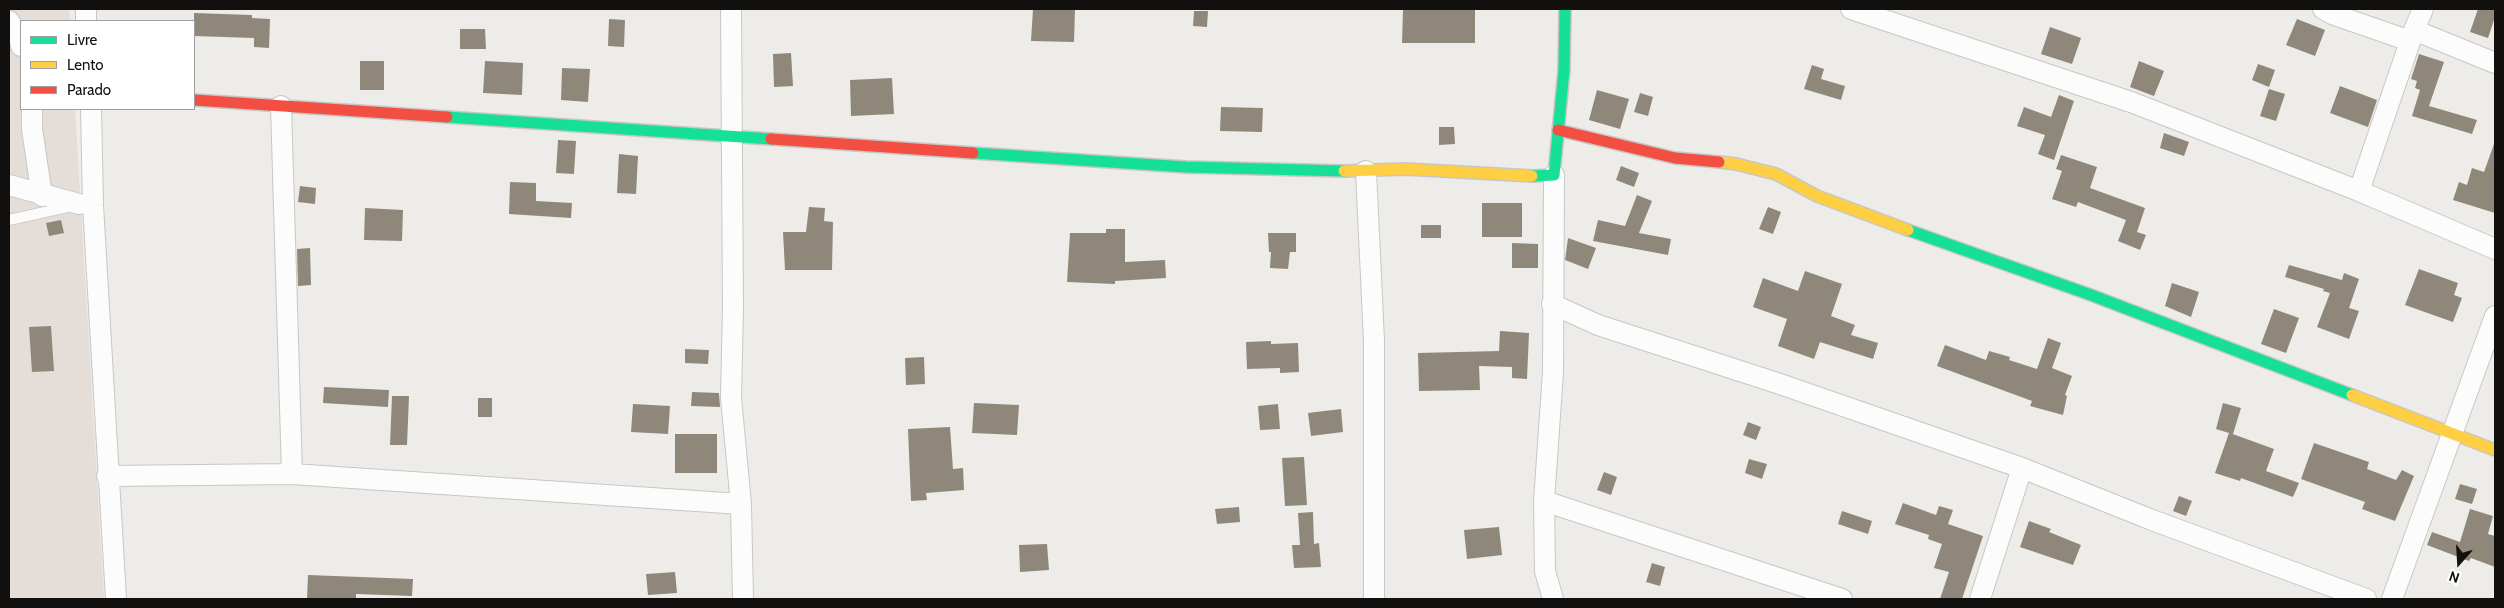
<!DOCTYPE html>
<html>
<head>
<meta charset="utf-8">
<style>
	body { margin:0 }
	#map { position:relative; width:2504px; height:608px; overflow:hidden; background:#eeece9; font-family:Cabin,sans-serif }
	canvas { display:block }
	.frame { position:absolute; inset:0; border:10px solid #11100e; pointer-events:none }
	.legend { position:absolute; left:20px; top:20px; width:175px; height:90px; box-sizing:border-box; background:#fff; border:1px solid #a09f9f; margin:0; padding:6px 9px; list-style:none; font-size:15px; color:#11100e }
	.legend li { display:flex; align-items:center; gap:10px; height:25px }
	.legend b { width:25px; border:1px solid #a09f9f }
	.north { position:absolute; left:2434px; top:538px; width:50px; height:50px; -webkit-text-stroke:4px #fff; paint-order:stroke; rotate:199deg; font-size:14px; font-weight:700; line-height:20px; text-align:center; color:#11100e }
	.north::after { content:''; display:block; margin:auto; width:18px; height:22px; background:#11100e; clip-path:polygon(50% 0,100% 100%,50% 72%,0 100%) }
</style>
</head>
<body>
<div id="map">
<canvas width="2504" height="608"></canvas>
<div class="frame"></div>
<ul class="legend">
<li><b style="height:6px;background:#16e098"></b>Livre</li>
<li><b style="height:6px;background:#ffcf43"></b>Lento</li>
<li><b style="height:6px;background:#f24e42"></b>Parado</li>
</ul>
<div class="north">N</div>
</div>
<script>
const ctx = document.querySelector('canvas').getContext('2d');
ctx.lineJoin = 'round';
function fill(path, color) { ctx.fillStyle = color; ctx.fill(path, 'evenodd'); }
function trace(path, color, width, dash) { ctx.strokeStyle = color; ctx.lineWidth = width; ctx.lineCap = dash ? 'butt' : 'round'; ctx.setLineDash(dash || []); ctx.stroke(path); }
fill(new Path2D(`
	M 9,9 L 69,9 L 70,21 L 21,21 L 21,109 L 75,109 L 104,599 L 9,599 Z`), '#e4ddd8');
fill(new Path2D(`
	M 1033,9 L 1075,9 L 1074,42 L 1031,41 Z
	M 1403,9 L 1475,9 L 1475,43 L 1402,43 Z
	M 2478,9 L 2495,9 L 2495,17 L 2488,38 L 2470,32 Z
	M 1194,11 L 1208,11 L 1207,27 L 1193,26 Z
	M 194,13 L 252,15 L 252,18 L 270,19 L 269,48 L 254,47 L 254,38 L 194,36 Z
	M 609,19 L 625,20 L 624,47 L 608,46 Z
	M 2297,19 L 2325,30 L 2315,56 L 2286,45 Z
	M 2050,27 L 2081,38 L 2072,64 L 2041,54 Z
	M 460,29 L 485,29 L 486,49 L 460,49 Z
	M 791,53 L 793,86 L 774,87 L 773,54 Z
	M 2419,54 L 2444,62 L 2429,106 L 2477,120 L 2472,134 L 2412,116 L 2420,90 L 2415,88 L 2417,81 L 2411,79 Z
	M 360,61 L 384,61 L 384,90 L 360,90 Z
	M 485,61 L 523,63 L 522,95 L 483,93 Z
	M 2139,61 L 2164,71 L 2154,96 L 2130,87 Z
	M 2258,64 L 2275,70 L 2269,87 L 2252,80 Z
	M 1812,65 L 1824,69 L 1821,79 L 1845,86 L 1841,100 L 1804,89 Z
	M 562,68 L 590,69 L 588,102 L 561,100 Z
	M 892,78 L 894,114 L 851,116 L 850,80 Z
	M 2340,86 L 2377,100 L 2368,127 L 2330,113 Z
	M 2269,89 L 2285,94 L 2276,121 L 2260,116 Z
	M 1597,90 L 1629,99 L 1620,129 L 1589,120 Z
	M 1640,93 L 1653,97 L 1648,116 L 1634,112 Z
	M 2059,95 L 2074,101 L 2054,160 L 2038,154 L 2045,135 L 2017,126 L 2024,107 L 2051,117 Z
	M 1221,107 L 1263,108 L 1262,132 L 1220,131 Z
	M 1439,127 L 1454,127 L 1455,144 L 1439,145 Z
	M 2164,133 L 2189,142 L 2184,156 L 2160,148 Z
	M 558,140 L 576,141 L 574,174 L 556,173 Z
	M 2494,144 L 2495,144 L 2495,213 L 2453,200 L 2459,182 L 2467,185 L 2472,168 L 2484,172 Z
	M 619,154 L 638,156 L 636,194 L 617,193 Z
	M 2061,155 L 2097,167 L 2090,188 L 2145,208 L 2137,232 L 2146,235 L 2140,250 L 2118,241 L 2126,220 L 2078,202 L 2076,207 L 2052,199 L 2062,171 L 2056,169 Z
	M 1621,166 L 1639,173 L 1634,187 L 1616,180 Z
	M 510,182 L 536,183 L 536,201 L 572,203 L 571,218 L 509,214 Z
	M 300,186 L 316,188 L 315,204 L 298,202 Z
	M 1637,195 L 1652,201 L 1639,233 L 1671,239 L 1668,255 L 1593,241 L 1598,220 L 1625,226 Z
	M 1482,203 L 1522,203 L 1522,237 L 1482,237 Z
	M 809,207 L 825,208 L 824,221 L 833,222 L 832,270 L 785,270 L 783,232 L 806,232 Z
	M 1768,207 L 1781,212 L 1773,234 L 1759,229 Z
	M 365,208 L 403,210 L 402,241 L 364,240 Z
	M 61,220 L 64,233 L 49,236 L 46,223 Z
	M 1421,225 L 1441,225 L 1441,238 L 1421,238 Z
	M 1106,229 L 1125,229 L 1125,262 L 1165,260 L 1166,278 L 1115,281 L 1115,284 L 1067,282 L 1070,233 L 1106,233 Z
	M 1268,233 L 1296,233 L 1296,252 L 1290,252 L 1288,269 L 1270,268 L 1271,252 L 1269,252 Z
	M 1568,238 L 1596,248 L 1588,269 L 1565,260 Z
	M 1512,243 L 1538,244 L 1538,268 L 1512,268 Z
	M 310,248 L 311,285 L 298,286 L 297,249 Z
	M 2289,265 L 2342,280 L 2344,273 L 2359,279 L 2349,308 L 2359,311 L 2349,339 L 2317,327 L 2330,293 L 2323,291 L 2324,289 L 2285,277 Z
	M 2419,269 L 2458,283 L 2454,295 L 2462,298 L 2453,322 L 2405,305 Z
	M 1805,271 L 1842,284 L 1831,316 L 1855,325 L 1851,335 L 1878,343 L 1873,359 L 1820,342 L 1814,359 L 1778,346 L 1787,319 L 1753,307 L 1763,278 L 1798,291 Z
	M 2172,283 L 2199,292 L 2191,317 L 2165,306 Z
	M 2274,309 L 2299,318 L 2286,353 L 2261,344 Z
	M 51,326 L 54,371 L 32,372 L 29,327 Z
	M 1500,331 L 1529,333 L 1527,379 L 1512,378 L 1512,367 L 1479,366 L 1480,390 L 1419,391 L 1418,353 L 1499,351 Z
	M 2048,338 L 2061,343 L 2052,368 L 2072,376 L 2065,395 L 2067,396 L 2063,415 L 2030,406 L 2032,401 L 1937,366 L 1945,345 L 1986,360 L 1989,351 L 2010,357 L 2009,360 L 2037,369 Z
	M 1271,341 L 1271,344 L 1298,343 L 1299,372 L 1280,373 L 1280,368 L 1247,369 L 1246,342 Z
	M 685,349 L 709,350 L 708,364 L 685,363 Z
	M 924,357 L 925,384 L 906,385 L 905,358 Z
	M 324,387 L 389,390 L 388,407 L 323,403 Z
	M 692,392 L 719,393 L 720,407 L 691,406 Z
	M 392,396 L 409,396 L 407,445 L 390,445 Z
	M 478,398 L 492,398 L 492,417 L 478,417 Z
	M 974,403 L 1019,405 L 1017,435 L 972,433 Z
	M 2223,403 L 2241,408 L 2233,434 L 2230,433 L 2274,449 L 2266,471 L 2299,483 L 2293,497 L 2241,478 L 2240,481 L 2215,473 L 2229,433 L 2216,429 Z
	M 633,404 L 670,406 L 668,434 L 631,432 Z
	M 1278,404 L 1280,429 L 1260,430 L 1258,406 Z
	M 1341,409 L 1343,432 L 1311,436 L 1308,413 Z
	M 1748,422 L 1761,427 L 1756,440 L 1743,435 Z
	M 950,427 L 953,469 L 963,468 L 964,490 L 926,493 L 927,500 L 911,501 L 908,429 Z
	M 675,434 L 717,434 L 717,473 L 675,473 Z
	M 2314,443 L 2369,462 L 2367,469 L 2396,480 L 2402,470 L 2414,476 L 2395,521 L 2362,509 L 2365,502 L 2301,479 Z
	M 1304,457 L 1307,505 L 1285,506 L 1282,458 Z
	M 1749,459 L 1767,464 L 1762,479 L 1745,473 Z
	M 1604,472 L 1617,477 L 1611,495 L 1597,490 Z
	M 2460,484 L 2477,489 L 2472,504 L 2455,499 Z
	M 2179,496 L 2192,501 L 2186,516 L 2173,511 Z
	M 1903,503 L 1936,515 L 1939,506 L 1953,510 L 1948,524 L 1983,536 L 1962,599 L 1940,599 L 1949,572 L 1934,568 L 1942,544 L 1928,539 L 1929,535 L 1895,524 Z
	M 1239,507 L 1240,522 L 1217,524 L 1215,509 Z
	M 2470,509 L 2493,516 L 2488,534 L 2495,536 L 2495,567 L 2471,558 L 2469,561 L 2427,545 L 2432,532 L 2460,542 Z
	M 1842,511 L 1872,521 L 1868,534 L 1838,524 Z
	M 1313,512 L 1314,544 L 1319,543 L 1321,567 L 1294,568 L 1292,545 L 1300,545 L 1298,513 Z
	M 2029,521 L 2051,529 L 2049,532 L 2081,545 L 2073,565 L 2020,547 Z
	M 1499,527 L 1502,555 L 1467,559 L 1464,530 Z
	M 1047,544 L 1049,570 L 1020,572 L 1019,545 Z
	M 1652,563 L 1665,567 L 1660,586 L 1646,582 Z
	M 675,572 L 677,593 L 648,595 L 646,574 Z
	M 308,575 L 413,579 L 412,596 L 356,594 L 356,599 L 307,599 Z`), '#8f887a');
const lane = new Path2D(`
	M 9,220 L 72,206`);
const street = new Path2D(`
	M 86,9 L 86,21
	M 731,9 L 733,308 L 731,398 L 741,504 L 743,599
	M 1851,9 L 2131,102 L 2359,191 L 2495,249
	M 2323,9 L 2332,14 L 2410,41
	M 9,21 L 19,36 L 21,46
	M 2414,30 L 2495,63
	M 281,106 L 292,474
	M 32,109 L 32,129 L 42,196
	M 91,109 L 93,205 L 116,599
	M 1366,171 L 1374,341 L 1374,599
	M 9,185 L 79,204
	M 2359,191 L 2414,30 L 2423,9
	M 1552,304 L 1598,325 L 1777,383 L 2022,468 L 2152,520 L 2366,599
	M 107,476 L 292,474 L 741,504
	M 1544,501 L 1553,372 L 1554,175
	M 1553,599 L 1545,571 L 1544,501 L 1842,599
	M 1980,599 L 2022,468
	M 2392,599 L 2495,316`);
const fast = new Path2D(`
	M 447,117 L 771,139
	M 973,153 L 1186,167 L 1344,171
	M 1532,176 L 1554,175 L 1564,70 L 1565,9
	M 1908,230 L 2091,295 L 2352,395`);
const slow = new Path2D(`
	M 1719,162 L 1736,164 L 1776,174 L 1817,196 L 1908,230
	M 1344,171 L 1406,169 L 1532,176
	M 2352,395 L 2495,450`);
const jam = new Path2D(`
	M 194,100 L 447,117
	M 1558,130 L 1675,158 L 1719,162
	M 771,139 L 973,153`);
trace(lane, '#c8c7c5', 12);
trace(street, '#c8c7c5', 22);
trace(fast, '#c8c7c5', 14);
trace(slow, '#c8c7c5', 14);
trace(jam, '#c8c7c5', 14);
trace(lane, '#fcfcfc', 10);
trace(street, '#fcfcfc', 20);
trace(fast, '#16e098', 11);
trace(slow, '#ffcf43', 11);
trace(jam, '#f24e42', 11);
</script>
</body>
</html>
